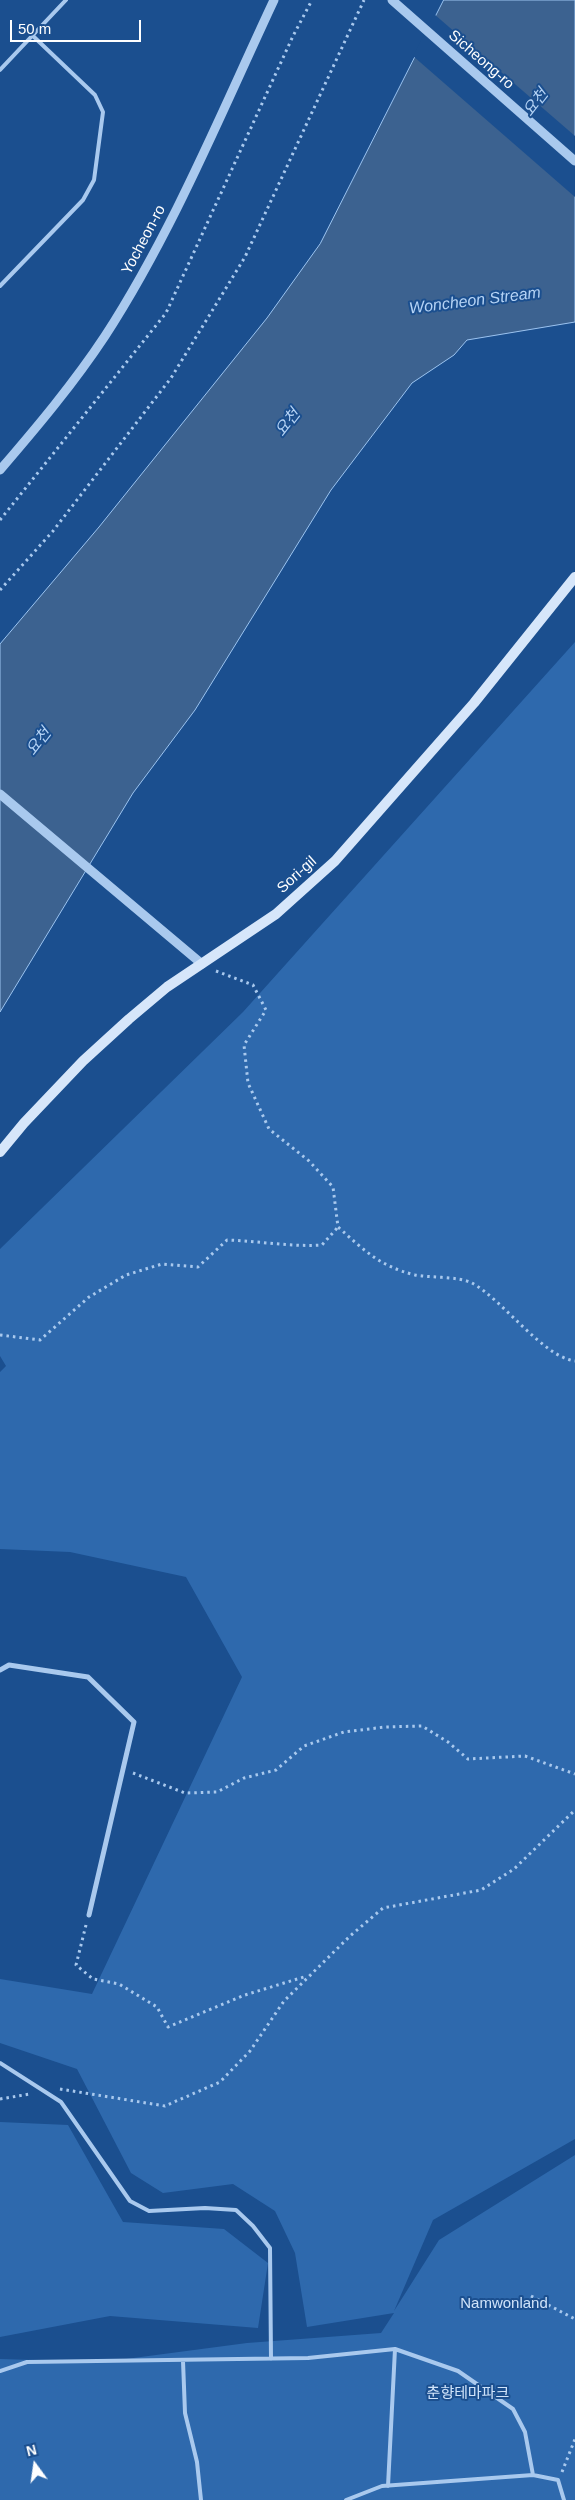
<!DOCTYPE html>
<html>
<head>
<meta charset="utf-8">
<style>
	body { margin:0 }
	#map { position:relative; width:575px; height:2500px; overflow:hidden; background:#1b4f8f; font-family:Arial,sans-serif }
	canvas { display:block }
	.north { position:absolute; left:10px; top:2440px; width:50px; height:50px; -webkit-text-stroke:4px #1b4f8f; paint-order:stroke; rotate:346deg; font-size:14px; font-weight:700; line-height:20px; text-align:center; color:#fff }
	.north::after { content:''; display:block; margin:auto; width:18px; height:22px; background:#fff; clip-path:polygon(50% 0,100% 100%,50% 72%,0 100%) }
	.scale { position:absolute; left:10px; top:20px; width:131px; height:22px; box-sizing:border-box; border:2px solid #fff; border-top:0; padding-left:6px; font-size:15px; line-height:18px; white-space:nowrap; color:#fff; -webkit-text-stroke:4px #1b4f8f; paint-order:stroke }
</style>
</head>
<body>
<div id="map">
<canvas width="575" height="2500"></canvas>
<div class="north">N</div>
<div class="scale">50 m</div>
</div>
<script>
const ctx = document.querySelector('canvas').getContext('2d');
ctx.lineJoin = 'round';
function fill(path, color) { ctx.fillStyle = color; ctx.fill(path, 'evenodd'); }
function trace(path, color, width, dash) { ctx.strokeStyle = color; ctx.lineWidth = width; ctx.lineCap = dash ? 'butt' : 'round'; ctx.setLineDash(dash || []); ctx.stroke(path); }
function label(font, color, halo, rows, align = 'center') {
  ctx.font = font + ' Arial,"Noto Sans KR",sans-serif'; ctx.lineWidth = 4; ctx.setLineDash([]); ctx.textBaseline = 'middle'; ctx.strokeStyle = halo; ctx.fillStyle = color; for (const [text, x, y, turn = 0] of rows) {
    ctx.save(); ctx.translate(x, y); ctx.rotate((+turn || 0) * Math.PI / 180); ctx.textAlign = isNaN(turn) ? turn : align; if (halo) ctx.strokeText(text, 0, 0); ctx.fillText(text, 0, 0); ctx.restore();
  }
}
fill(new Path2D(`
	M 575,642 L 575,2139 L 433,2220 L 394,2311 L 439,2240 L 575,2155 L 575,2500 L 0,2500 L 0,2359 L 103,2362 L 247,2343 L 381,2333 L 394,2313 L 307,2327 L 295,2253 L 275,2211 L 233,2184 L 163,2193 L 131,2173 L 77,2069 L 0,2043 L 0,1979 L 92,1994 L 242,1677 L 186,1577 L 70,1552 L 0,1549 L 0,1372 L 6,1366 L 0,1356 L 0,1249 L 243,1012 Z
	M 0,2122 L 68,2125 L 123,2222 L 224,2229 L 268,2263 L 258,2328 L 110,2316 L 0,2337 Z`), '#2e69ad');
const water = new Path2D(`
	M 444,0 L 575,0 L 575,322 L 467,340 L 454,355 L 412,383 L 331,490 L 195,710 L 133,793 L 0,1012 L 0,644 L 99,527 L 267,318 L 320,244 Z`);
fill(water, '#3c6290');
trace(water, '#9cc4f0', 1);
fill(new Path2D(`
	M 434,14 L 575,136 L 575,197 L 413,56 Z`), '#1b4f8f');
trace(new Path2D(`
	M 0,520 L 166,313 L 293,36 L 312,0
	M 0,590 L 53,531 L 171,378 L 245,257 L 364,0
	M 216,971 L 253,985 L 266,1010 L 244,1045 L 248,1083 L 269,1129 L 309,1161 L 333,1187 L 338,1227 C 364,1250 379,1266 415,1275 C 431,1278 458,1276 472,1283 C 503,1300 543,1357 575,1361
	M 0,1335 L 40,1340 L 89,1297 L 126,1275 L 162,1264 L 198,1267 L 227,1240 C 259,1241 290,1247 322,1245 L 338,1227
	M 133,1773 L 185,1793 L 217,1792 L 244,1778 L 276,1770 L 304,1746 L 344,1732 L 385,1727 L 422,1726 L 448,1742 L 468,1759 L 525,1756 L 575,1774
	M 86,1925 L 76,1965 L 93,1979 L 119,1984 L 157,2007 L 168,2027 L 245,1995 L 307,1976
	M 60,2089 L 165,2106 L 220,2082 L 250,2051 L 284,2001 L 350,1936 L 383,1908 L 481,1890 L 514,1869 L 575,1810
	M 0,2099 L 30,2094
	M 531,2296 L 575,2319
	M 562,2472 L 575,2439`), '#a9c9ee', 3, [2.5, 4]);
trace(new Path2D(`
	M 0,70 L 66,0
	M 0,286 L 83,200 L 94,180 L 103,112 L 95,95 L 33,36
	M 0,2063 L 61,2102 L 130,2201 L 149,2211 L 205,2208 L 236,2210 L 253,2226 L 270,2248 L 271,2359
	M 183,2361 L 185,2413 L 197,2462 L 201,2500
	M 0,2371 L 27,2362 L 308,2358 L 395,2349 L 458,2371 L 513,2409 L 525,2432 L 533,2475 L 382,2486 L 346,2500
	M 533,2475 L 558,2480 L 564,2500
	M 388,2486 L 395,2349`), '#a9c9ee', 4);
trace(new Path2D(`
	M 0,1670 L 9,1665 L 88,1677 L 134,1722 L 89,1915`), '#a9c9ee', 5);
trace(new Path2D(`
	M 392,0 L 575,161
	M 0,470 C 37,427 74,383 105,336 C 173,231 221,113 274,0
	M 0,794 L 202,964`), '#a9c9ee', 9);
trace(new Path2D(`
	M 0,1152 L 24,1123 L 83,1061 L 129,1019 L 167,987 L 276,914 L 335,861 L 474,703 L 575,577`), '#d6e6fa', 10);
label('15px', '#fff', '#1b4f8f', [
	["Sicheong-ro",481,60,41],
	["Yocheon-ro",144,240,-62],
	["Sori-gil",297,875,-42]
]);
label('15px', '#cfe3fa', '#1b4f8f', [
	["Namwonland",504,2304],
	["춘향테마파크",468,2394]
]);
label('italic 16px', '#b5d3f5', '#1b4f8f', [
	["요천",536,103,-52],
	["Woncheon Stream",475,301,-7],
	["요천",288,423,-52],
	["요천",39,742,-52]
]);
</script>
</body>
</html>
